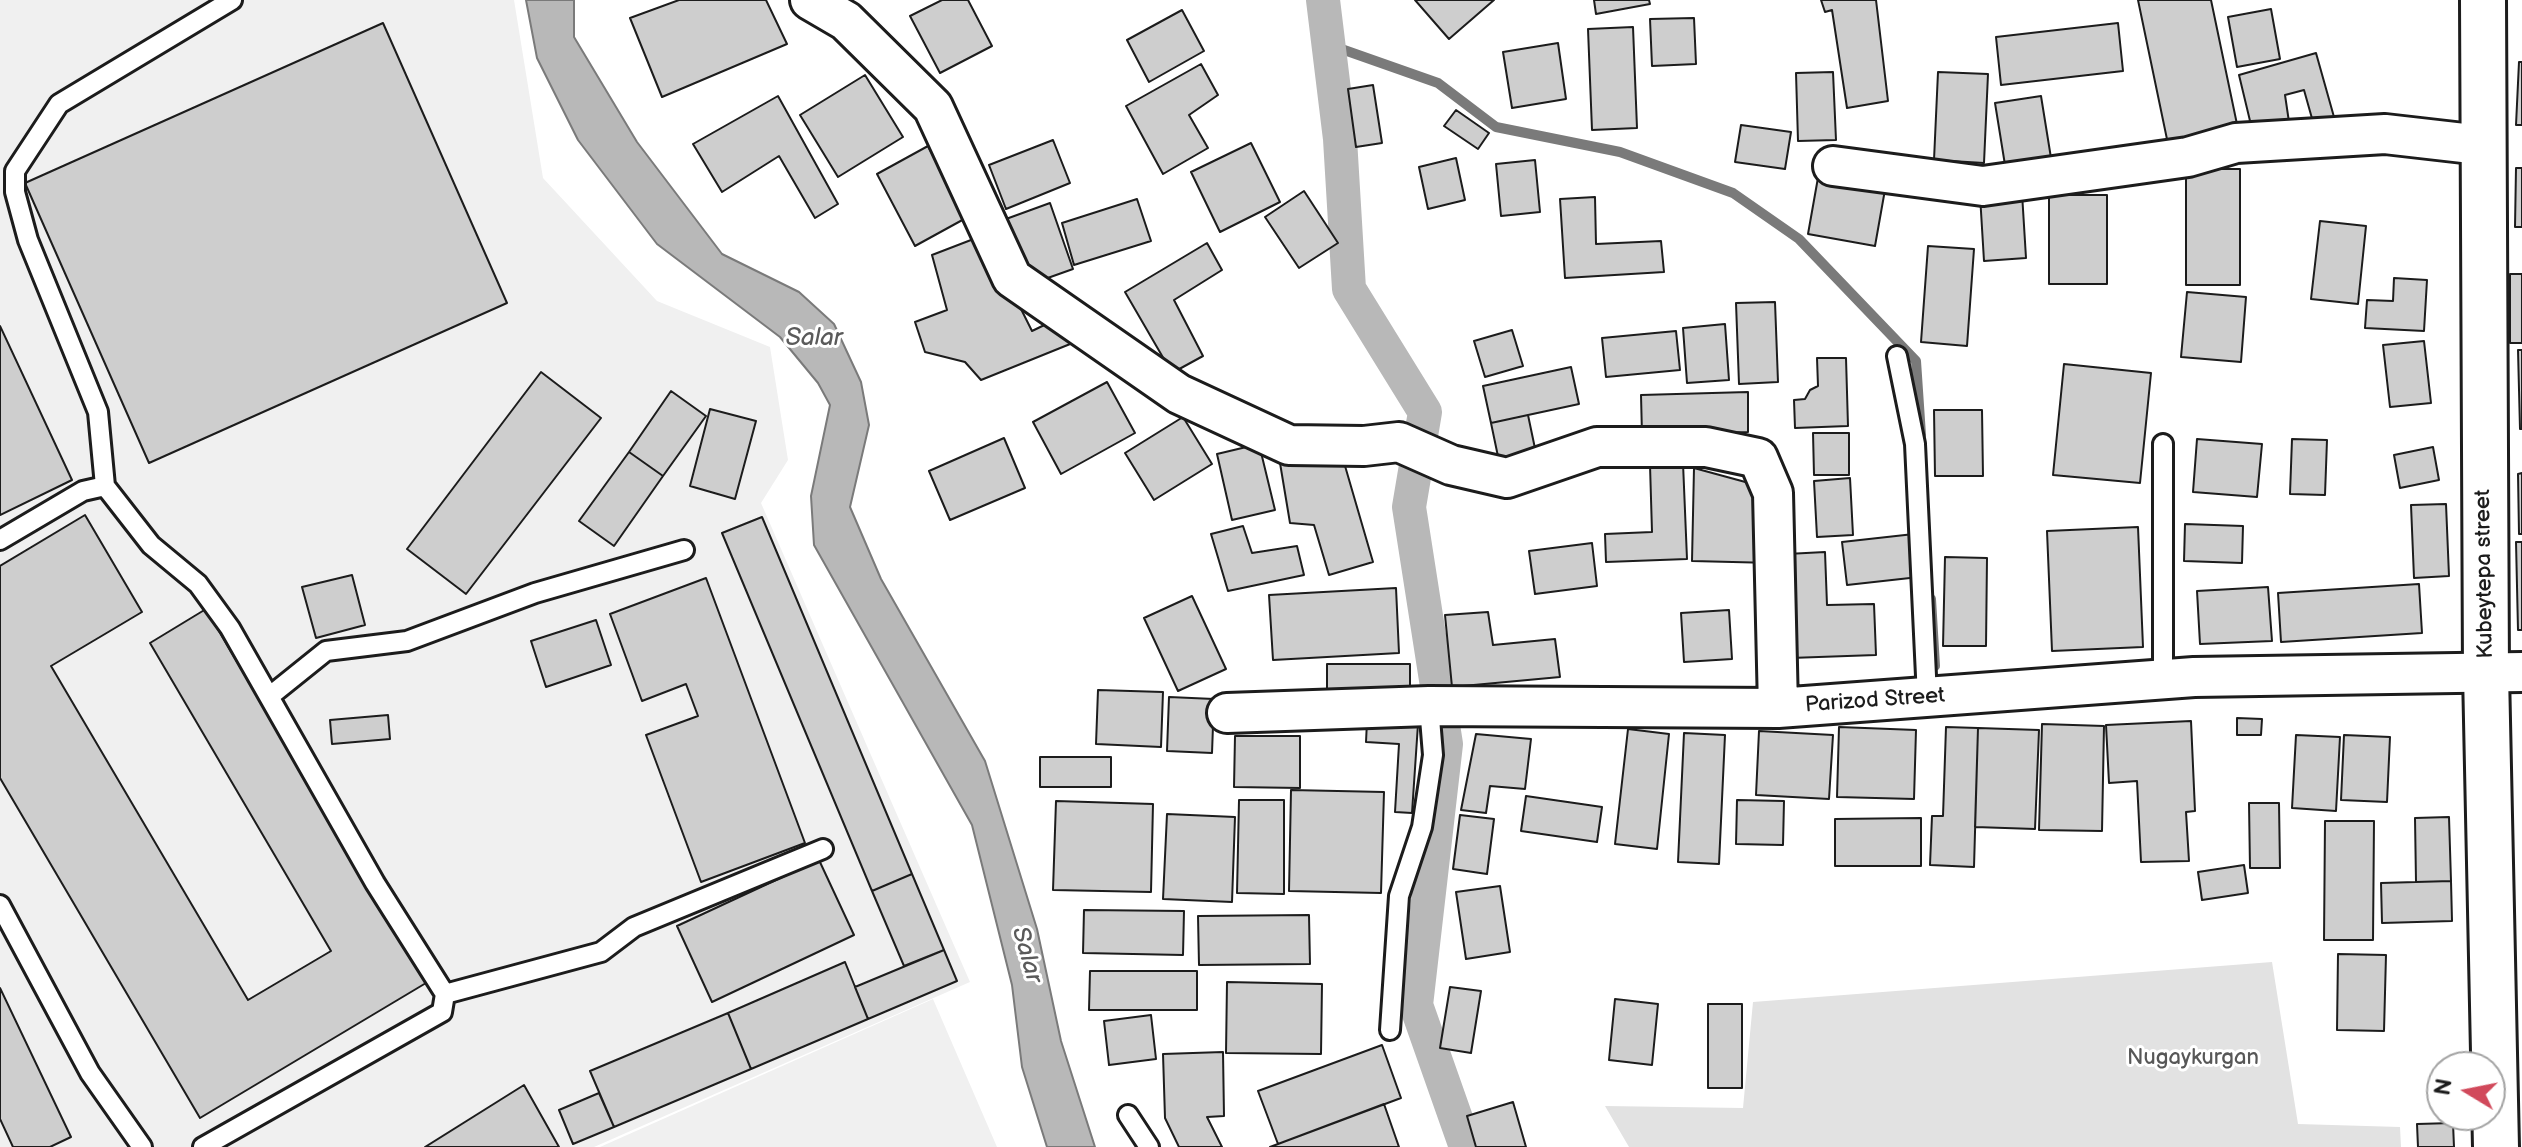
<!DOCTYPE html>
<html>
<head>
<meta charset="utf-8">
<style>
	body { margin:0 }
	#map { position:relative; width:2522px; height:1147px; overflow:hidden; background:#fff; font-family:"Balsamiq Sans",sans-serif }
	canvas { display:block }
	.north { position:absolute; left:2426px; top:1051px; width:80px; height:80px; box-sizing:border-box; background:#fff; border:2px solid #a4a4a4; border-radius:50%; rotate:280deg; font-size:22px; font-weight:700; line-height:32px; text-align:center; color:#1c1c1c }
	.north::after { content:''; display:block; margin:auto; width:28px; height:36px; background:#d1495b; clip-path:polygon(50% 0,100% 100%,50% 72%,0 100%) }
</style>
</head>
<body>
<div id="map">
<canvas width="2522" height="1147"></canvas>
<div class="north">N</div>
</div>
<script>
const ctx = document.querySelector('canvas').getContext('2d');
ctx.lineJoin = 'round';
function fill(path, color) { ctx.fillStyle = color; ctx.fill(path, 'evenodd'); }
function trace(path, color, width, dash) { ctx.strokeStyle = color; ctx.lineWidth = width; ctx.lineCap = dash ? 'butt' : 'round'; ctx.setLineDash(dash || []); ctx.stroke(path); }
function label(font, color, halo, rows, align = 'center') {
  ctx.font = font + ' "Balsamiq Sans",sans-serif'; ctx.lineWidth = 6; ctx.setLineDash([]); ctx.textBaseline = 'middle'; ctx.strokeStyle = halo; ctx.fillStyle = color; for (const [text, x, y, turn = 0] of rows) {
    ctx.save(); ctx.translate(x, y); ctx.rotate((+turn || 0) * Math.PI / 180); ctx.textAlign = isNaN(turn) ? turn : align; if (halo) ctx.strokeText(text, 0, 0); ctx.fillText(text, 0, 0); ctx.restore();
  }
}
fill(new Path2D(`
	M 0,0 L 514,0 L 543,178 L 657,301 L 770,347 L 788,460 L 761,503 L 970,982 L 594,1147 L 0,1147 Z
	M 933,999 L 997,1147 L 600,1147 Z`), '#f0f0f0');
fill(new Path2D(`
	M 2272,962 L 2298,1124 L 2400,1127 L 2401,1147 L 1629,1147 L 1605,1106 L 1743,1108 L 1753,1002 Z`), '#e2e2e2');
const water = new Path2D(`
	M 526,0 L 574,0 L 574,37 L 637,142 L 722,254 L 799,292 L 834,324 L 861,382 L 869,425 L 850,507 L 881,579 L 985,761 L 1037,929 L 1061,1041 L 1095,1147 L 1047,1147 L 1022,1067 L 1012,985 L 972,825 L 814,545 L 811,496 L 830,405 L 818,383 L 780,337 L 657,244 L 578,140 L 537,58 Z`);
fill(water, '#b8b8b8');
trace(water, '#7a7a7a', 2);
trace(new Path2D(`
	M 1330,45 L 1438,83 L 1496,127 L 1620,152 L 1733,193 L 1799,239 L 1916,361 L 1921,435
	M 1931,599 L 1935,666`), '#7a7a7a', 10);
trace(new Path2D(`
	M 1323,0 L 1340,139 L 1349,289 L 1425,412 L 1409,507 L 1446,744 L 1416,1005 L 1466,1147`), '#b8b8b8', 34);
const building = new Path2D(`
	M 679,0 L 766,0 L 787,44 L 662,97 L 630,18 Z
	M 942,0 L 968,0 L 992,46 L 940,73 L 910,16 Z
	M 1415,0 L 1494,0 L 1449,39 Z
	M 1594,0 L 1649,0 L 1650,4 L 1596,14 Z
	M 1821,0 L 1876,0 L 1888,101 L 1847,108 L 1832,10 L 1825,12 Z
	M 2138,0 L 2211,0 L 2238,129 L 2168,144 Z
	M 2271,9 L 2280,59 L 2237,67 L 2228,17 Z
	M 1182,10 L 1204,51 L 1149,82 L 1127,40 Z
	M 1694,18 L 1696,64 L 1652,66 L 1650,19 Z
	M 383,23 L 507,303 L 149,463 L 25,183 Z
	M 2118,23 L 2123,71 L 2001,85 L 1996,37 Z
	M 1633,27 L 1637,128 L 1592,130 L 1588,29 Z
	M 1558,43 L 1566,99 L 1512,108 L 1503,52 Z
	M 2316,53 L 2334,117 L 2313,122 L 2304,90 L 2285,95 L 2289,122 L 2251,125 L 2239,75 Z
	M 2519,62 L 2522,62 L 2522,125 L 2516,125 Z
	M 1201,64 L 1218,95 L 1189,115 L 1208,148 L 1163,174 L 1126,106 Z
	M 1833,72 L 1836,140 L 1798,141 L 1796,73 Z
	M 1938,72 L 1988,74 L 1984,163 L 1934,160 Z
	M 865,75 L 903,137 L 838,177 L 800,115 Z
	M 1373,85 L 1382,143 L 1356,147 L 1348,89 Z
	M 778,96 L 838,204 L 815,218 L 779,156 L 722,192 L 693,144 Z
	M 2041,96 L 2051,158 L 2005,165 L 1995,103 Z
	M 1456,110 L 1489,133 L 1478,149 L 1444,126 Z
	M 1741,125 L 1791,132 L 1785,169 L 1735,162 Z
	M 1053,140 L 1070,183 L 1006,209 L 989,165 Z
	M 1251,143 L 1280,202 L 1220,232 L 1191,172 Z
	M 928,146 L 966,218 L 915,246 L 877,174 Z
	M 1456,158 L 1465,200 L 1428,209 L 1419,167 Z
	M 1535,160 L 1540,212 L 1501,216 L 1496,164 Z
	M 2516,168 L 2522,168 L 2522,227 L 2515,227 Z
	M 2186,169 L 2240,169 L 2240,285 L 2186,285 Z
	M 1819,172 L 1886,184 L 1875,246 L 1808,234 Z
	M 1304,191 L 1338,243 L 1299,268 L 1265,217 Z
	M 2022,193 L 2026,258 L 1984,261 L 1980,195 Z
	M 2049,195 L 2107,195 L 2107,284 L 2049,284 Z
	M 1595,197 L 1596,244 L 1661,241 L 1664,272 L 1565,278 L 1560,199 Z
	M 1137,199 L 1151,241 L 1074,265 L 1062,223 Z
	M 1050,203 L 1073,269 L 1028,285 L 1006,219 Z
	M 2320,221 L 2366,226 L 2358,304 L 2311,299 Z
	M 984,235 L 1032,331 L 1063,316 L 1085,338 L 981,380 L 965,362 L 925,352 L 915,322 L 947,310 L 932,255 Z
	M 1207,243 L 1222,270 L 1174,300 L 1203,356 L 1172,373 L 1125,292 Z
	M 1928,246 L 1974,249 L 1967,346 L 1921,342 Z
	M 2510,274 L 2522,274 L 2522,343 L 2510,343 Z
	M 2394,278 L 2427,280 L 2424,331 L 2365,328 L 2367,300 L 2393,301 Z
	M 2187,292 L 2246,297 L 2241,362 L 2181,357 Z
	M 1775,302 L 1778,382 L 1739,384 L 1736,303 Z
	M 1725,324 L 1729,380 L 1687,383 L 1683,328 Z
	M 0,326 L 72,480 L 0,515 Z
	M 1512,330 L 1523,366 L 1485,377 L 1474,341 Z
	M 1676,331 L 1680,370 L 1606,377 L 1602,338 Z
	M 2424,341 L 2431,403 L 2390,407 L 2383,345 Z
	M 2518,350 L 2522,350 L 2522,429 L 2520,429 Z
	M 1817,358 L 1846,358 L 1848,426 L 1795,428 L 1794,400 L 1805,399 L 1810,390 L 1818,386 Z
	M 2064,364 L 2151,373 L 2140,483 L 2053,475 Z
	M 1571,367 L 1579,404 L 1491,423 L 1483,386 Z
	M 541,372 L 601,418 L 466,594 L 407,549 Z
	M 1107,382 L 1135,433 L 1061,474 L 1033,422 Z
	M 671,391 L 706,416 L 663,476 L 629,452 Z
	M 1748,392 L 1748,432 L 1642,435 L 1641,395 Z
	M 710,409 L 756,421 L 735,499 L 690,486 Z
	M 1934,410 L 1982,410 L 1983,476 L 1935,476 Z
	M 1528,415 L 1537,458 L 1500,466 L 1491,423 Z
	M 1183,417 L 1212,464 L 1154,500 L 1125,453 Z
	M 1813,433 L 1849,433 L 1849,475 L 1814,475 Z
	M 1004,438 L 1025,488 L 950,520 L 929,471 Z
	M 2197,439 L 2262,444 L 2257,497 L 2193,492 Z
	M 2292,439 L 2327,440 L 2325,495 L 2290,494 Z
	M 1259,444 L 1275,510 L 1232,520 L 1217,454 Z
	M 2433,447 L 2439,480 L 2400,488 L 2394,455 Z
	M 629,452 L 663,476 L 614,546 L 579,521 Z
	M 1279,457 L 1343,459 L 1373,562 L 1329,575 L 1314,525 L 1290,523 Z
	M 1683,463 L 1687,559 L 1606,562 L 1605,534 L 1652,532 L 1650,465 Z
	M 1694,468 L 1771,489 L 1773,563 L 1692,561 Z
	M 2522,473 L 2522,534 L 2519,534 L 2518,474 Z
	M 1850,478 L 1853,535 L 1817,537 L 1814,481 Z
	M 2446,504 L 2449,576 L 2414,578 L 2411,505 Z
	M 85,515 L 142,612 L 51,666 L 248,1000 L 331,951 L 150,643 L 206,609 L 426,983 L 200,1118 L 0,778 L 0,566 Z
	M 762,517 L 912,874 L 872,891 L 722,533 Z
	M 2185,524 L 2243,526 L 2242,563 L 2184,561 Z
	M 1243,526 L 1252,553 L 1297,546 L 1304,575 L 1228,591 L 1211,534 Z
	M 2138,527 L 2143,647 L 2052,651 L 2047,531 Z
	M 1914,534 L 1919,577 L 1847,585 L 1842,542 Z
	M 2516,542 L 2522,542 L 2522,630 L 2518,630 Z
	M 1592,543 L 1597,586 L 1535,594 L 1529,551 Z
	M 1825,552 L 1827,605 L 1874,604 L 1876,655 L 1790,658 L 1787,554 Z
	M 1945,557 L 1987,558 L 1986,646 L 1943,646 Z
	M 352,575 L 365,625 L 316,638 L 302,587 Z
	M 706,578 L 805,843 L 701,882 L 646,735 L 698,716 L 686,684 L 642,701 L 610,614 Z
	M 2419,584 L 2422,633 L 2281,642 L 2278,593 Z
	M 2268,587 L 2272,641 L 2200,644 L 2197,591 Z
	M 1396,588 L 1399,653 L 1273,660 L 1269,595 Z
	M 1192,596 L 1226,669 L 1178,691 L 1144,618 Z
	M 1729,610 L 1732,659 L 1684,662 L 1681,613 Z
	M 1488,612 L 1493,645 L 1555,639 L 1560,677 L 1452,687 L 1445,615 Z
	M 596,620 L 611,665 L 546,687 L 531,641 Z
	M 1327,664 L 1410,664 L 1410,693 L 1327,693 Z
	M 1098,690 L 1163,692 L 1161,747 L 1096,744 Z
	M 1169,697 L 1214,699 L 1212,753 L 1167,751 Z
	M 388,715 L 390,739 L 332,744 L 330,720 Z
	M 2237,718 L 2262,719 L 2261,735 L 2237,735 Z
	M 1367,721 L 1418,724 L 1412,813 L 1395,812 L 1399,744 L 1366,742 Z
	M 2191,721 L 2195,811 L 2186,812 L 2189,861 L 2141,862 L 2137,781 L 2109,783 L 2106,725 Z
	M 2042,724 L 2104,726 L 2102,831 L 2039,830 Z
	M 1839,727 L 1916,730 L 1914,799 L 1837,797 Z
	M 1946,727 L 1978,728 L 1974,867 L 1930,865 L 1932,816 L 1943,816 Z
	M 1978,728 L 2039,730 L 2035,829 L 1975,827 Z
	M 1628,729 L 1669,734 L 1657,849 L 1615,844 Z
	M 1759,731 L 1833,735 L 1829,799 L 1756,795 Z
	M 1684,733 L 1725,735 L 1719,864 L 1678,862 Z
	M 1476,734 L 1531,739 L 1525,789 L 1490,786 L 1486,813 L 1461,810 Z
	M 2296,735 L 2340,737 L 2336,811 L 2292,808 Z
	M 2344,735 L 2390,737 L 2387,802 L 2341,800 Z
	M 1235,736 L 1300,736 L 1300,788 L 1234,787 Z
	M 1040,757 L 1111,757 L 1111,787 L 1040,787 Z
	M 1291,790 L 1384,792 L 1381,893 L 1289,891 Z
	M 1526,796 L 1602,807 L 1597,842 L 1521,831 Z
	M 1239,800 L 1284,800 L 1284,894 L 1237,893 Z
	M 1737,800 L 1784,801 L 1783,845 L 1736,844 Z
	M 1056,801 L 1153,804 L 1151,892 L 1053,890 Z
	M 2249,803 L 2279,803 L 2280,868 L 2250,868 Z
	M 1167,814 L 1235,817 L 1232,902 L 1163,899 Z
	M 1460,815 L 1494,819 L 1487,874 L 1453,869 Z
	M 2449,817 L 2451,881 L 2416,882 L 2415,818 Z
	M 1921,818 L 1921,866 L 1835,866 L 1835,819 Z
	M 2325,821 L 2374,821 L 2373,940 L 2324,940 Z
	M 819,860 L 854,935 L 712,1002 L 677,926 Z
	M 2244,865 L 2248,893 L 2202,900 L 2198,872 Z
	M 912,874 L 944,950 L 904,966 L 872,891 Z
	M 2451,881 L 2452,921 L 2382,923 L 2381,883 Z
	M 1500,886 L 1510,952 L 1466,959 L 1456,892 Z
	M 1084,910 L 1184,911 L 1183,955 L 1083,953 Z
	M 1309,915 L 1310,964 L 1199,965 L 1198,916 Z
	M 944,950 L 957,981 L 868,1019 L 855,987 Z
	M 2338,954 L 2386,955 L 2384,1031 L 2337,1030 Z
	M 845,962 L 868,1019 L 751,1069 L 728,1013 Z
	M 1090,971 L 1197,971 L 1197,1010 L 1089,1010 Z
	M 1227,982 L 1322,984 L 1321,1054 L 1226,1053 Z
	M 1450,987 L 1481,991 L 1471,1053 L 1440,1048 Z
	M 0,988 L 71,1137 L 50,1147 L 13,1147 L 0,1119 Z
	M 1615,999 L 1658,1004 L 1652,1065 L 1609,1060 Z
	M 1708,1004 L 1742,1004 L 1742,1088 L 1708,1088 Z
	M 728,1013 L 751,1069 L 614,1127 L 590,1071 Z
	M 1151,1015 L 1156,1059 L 1109,1065 L 1104,1021 Z
	M 1382,1045 L 1401,1098 L 1278,1144 L 1258,1091 Z
	M 1223,1052 L 1224,1116 L 1207,1117 L 1222,1147 L 1179,1147 L 1165,1118 L 1163,1054 Z
	M 524,1085 L 559,1147 L 425,1147 Z
	M 599,1093 L 614,1127 L 573,1144 L 559,1110 Z
	M 1513,1102 L 1526,1147 L 1476,1147 L 1467,1116 Z
	M 1384,1104 L 1399,1147 L 1270,1147 L 1278,1144 Z
	M 2453,1123 L 2454,1147 L 2418,1147 L 2417,1124 Z`);
fill(building, '#cecece');
trace(building, '#1c1c1c', 2);
const service = new Path2D(`
	M 1897,356 L 1915,444 L 1927,697
	M 105,486 L 98,412 L 28,240 L 15,192 L 15,171 L 59,104 L 232,0
	M 0,540 L 83,491 L 105,486 L 151,545 L 198,584 L 230,628 L 375,883 L 445,994 L 442,1012 L 203,1147
	M 2163,680 L 2163,444
	M 270,696 L 326,651 L 407,641 L 535,593 L 684,550
	M 0,905 L 90,1073 L 142,1147
	M 445,994 L 601,952 L 634,927 L 823,849
	M 1390,1030 L 1399,896 L 1422,827 L 1433,755 L 1429,706
	M 1128,1115 L 1149,1147`);
const minor = new Path2D(`
	M 810,0 L 846,21 L 933,107 L 1012,278 L 1179,394 L 1289,445 L 1364,446 L 1399,442 L 1451,465 L 1507,478 L 1597,447 L 1706,447 L 1758,458 L 1773,493 L 1778,708
	M 1833,166 L 1983,186 L 2188,157 L 2236,143 L 2385,134 L 2481,145
	M 1227,713 L 1429,706 L 1778,708 L 2194,677 L 2522,672`);
const tertiary = new Path2D(`
	M 2483,0 L 2486,673 L 2496,1147`);
trace(service, '#1c1c1c', 24);
trace(minor, '#1c1c1c', 44);
trace(tertiary, '#1c1c1c', 50);
trace(service, '#fff', 18);
trace(minor, '#fff', 38);
trace(tertiary, '#fff', 44);
label('22px', '#1c1c1c', '#fff', [
	["Kubeytepa street",2485,574,-91],
	["Parizod Street",1875,701,-4]
]);
label('22px', '#575757', '#fff', [
	["Nugaykurgan",2193,1058]
]);
label('italic 24px', '#5a5a5a', '#fff', [
	["Salar",814,339],
	["Salar",1026,955,74]
]);
</script>
</body>
</html>
